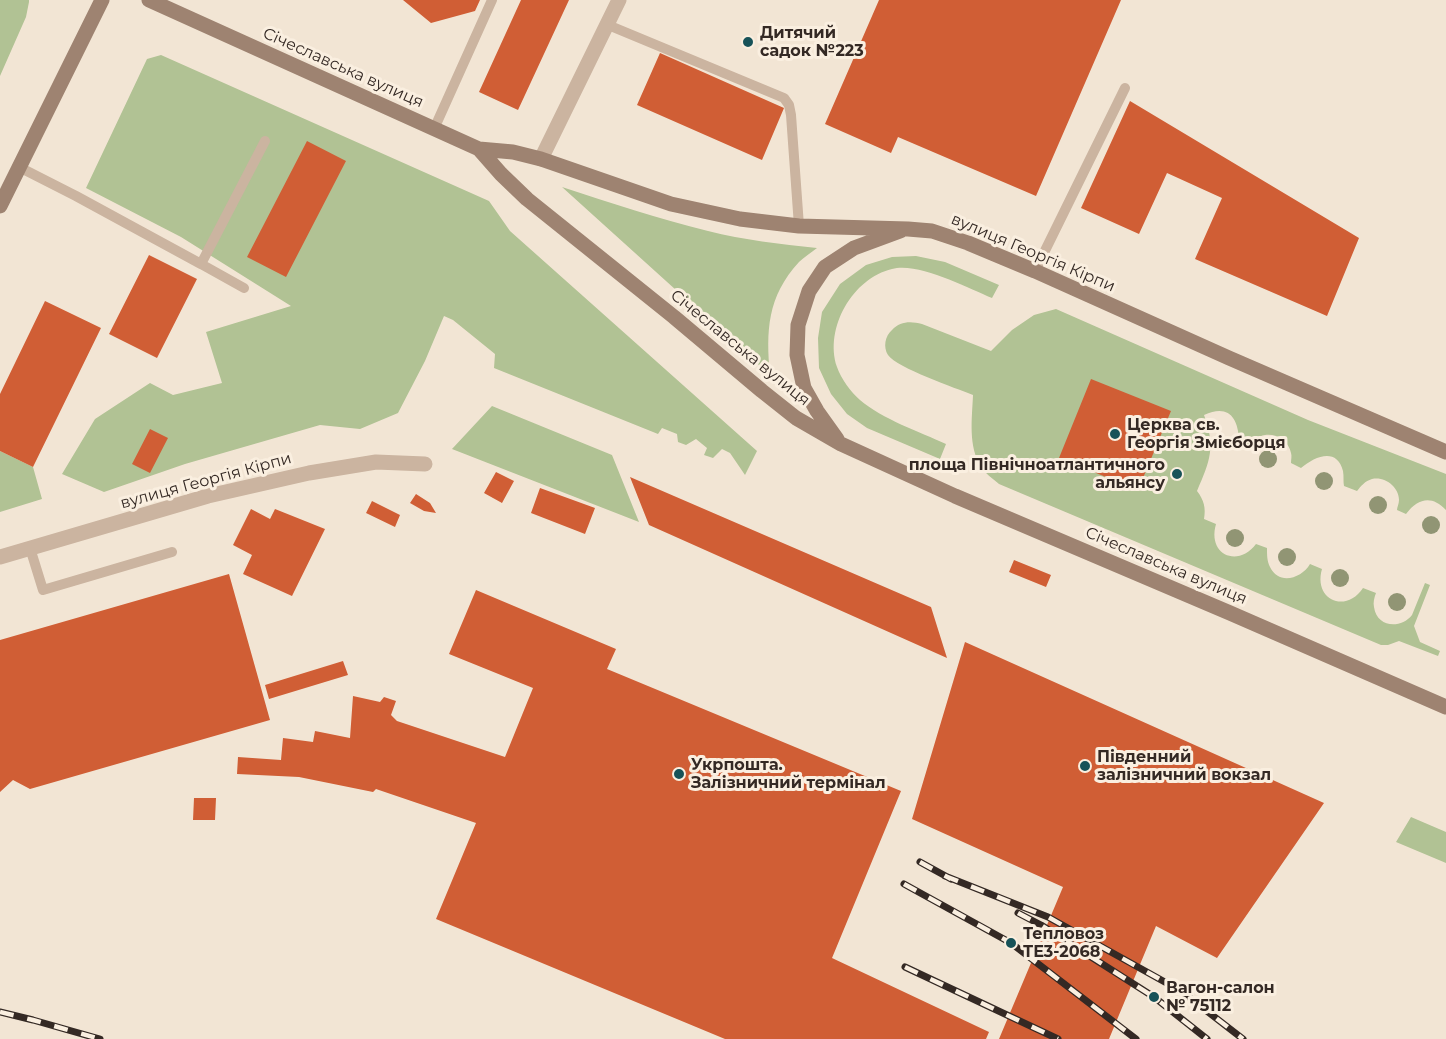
<!DOCTYPE html>
<html>
<head>
<meta charset="utf-8">
<style>
	body { margin:0 }
	canvas { display:block; background:#f2e5d4 }
</style>
</head>
<body>
<canvas width="1446" height="1039"></canvas>
<script>
const ctx = document.querySelector('canvas').getContext('2d');
ctx.lineJoin = 'round';
function fill(path, color) { ctx.fillStyle = color; ctx.fill(path, 'evenodd'); }
function trace(path, color, width, dash) { ctx.strokeStyle = color; ctx.lineWidth = width; ctx.lineCap = dash ? 'butt' : 'round'; ctx.setLineDash(dash || []); ctx.stroke(path); }
function label(font, color, halo, rows, align = 'center') {
  ctx.font = font + ' Montserrat,sans-serif'; ctx.lineWidth = 6; ctx.setLineDash([]); ctx.textBaseline = 'middle'; ctx.strokeStyle = halo; ctx.fillStyle = color; for (const [text, x, y, turn = 0] of rows) {
    ctx.save(); ctx.translate(x, y); ctx.rotate((+turn || 0) * Math.PI / 180); ctx.textAlign = isNaN(turn) ? turn : align; if (halo) ctx.strokeText(text, 0, 0); ctx.fillText(text, 0, 0); ctx.restore();
  }
}
fill(new Path2D(`
	M 0,0 L 29,0 L 29,2 L 26,17 L 0,76 Z
	M 161,55 L 489,201 L 510,231 L 757,451 L 745,475 L 730,453 L 722,449 L 713,458 L 704,455 L 707,448 L 696,439 L 686,445 L 678,442 L 677,434 L 662,428 L 658,434 L 494,368 L 495,354 L 453,320 L 444,316 L 425,361 L 398,413 L 360,429 L 320,425 L 185,464 L 104,492 L 62,474 L 95,419 L 150,383 L 173,395 L 222,383 L 206,332 L 291,306 L 181,237 L 86,188 L 147,59 Z
	M 562,187 C 611,203 659,219 708,231 C 744,240 780,244 817,248 C 811,253 804,257 799,262 C 767,297 766,331 770,375 Z
	M 916,256 L 945,262 L 999,285 L 992,298 C 967,288 919,262 892,269 C 853,278 824,328 837,367 C 841,379 851,392 860,400 C 882,419 920,432 946,444 L 940,459 L 867,428 L 847,414 L 831,394 L 819,368 L 818,338 L 822,312 L 840,284 L 866,265 L 892,257 Z
	M 1056,309 L 1308,420 L 1446,474 L 1446,510 C 1432,495 1418,498 1406,514 L 1397,510 C 1397,507 1399,504 1399,500 C 1399,487 1385,476 1372,479 C 1365,481 1361,486 1357,491 L 1344,486 C 1343,482 1344,476 1343,471 C 1337,447 1315,456 1301,468 L 1291,463 C 1291,459 1292,456 1291,453 C 1289,441 1276,433 1265,435 C 1258,436 1253,441 1248,445 L 1239,440 C 1238,417 1228,404 1204,415 C 1216,447 1210,461 1197,491 C 1204,500 1206,508 1204,519 L 1216,524 C 1207,555 1238,568 1256,544 L 1267,548 C 1267,555 1267,561 1270,567 C 1279,586 1302,578 1310,564 L 1322,569 C 1313,600 1346,614 1363,588 L 1376,593 C 1374,598 1373,603 1374,607 C 1377,628 1401,629 1412,615 L 1425,583 L 1430,585 L 1414,626 L 1420,642 L 1440,651 L 1438,656 L 1399,641 L 1388,645 L 1381,645 L 999,484 C 993,479 985,473 981,467 C 968,446 972,419 973,395 C 956,388 897,368 888,355 C 883,347 885,336 892,330 C 900,321 911,321 922,324 L 991,351 L 1012,330 L 1034,315 Z
	M 492,406 L 612,455 L 639,522 L 452,449 Z
	M 0,451 L 33,467 L 42,499 L 0,512 Z
	M 1411,817 L 1446,832 L 1446,863 L 1396,842 Z`), '#b1c294');
fill(new Path2D(`
	M 403,0 L 480,0 L 475,11 L 431,23 Z
	M 521,0 L 569,0 L 518,110 L 479,92 Z
	M 879,0 L 1121,0 L 1036,196 L 898,137 L 891,153 L 825,124 Z
	M 660,53 L 784,108 L 762,160 L 637,105 Z
	M 1130,101 L 1359,238 L 1327,316 L 1195,259 L 1222,198 L 1167,173 L 1139,234 L 1081,208 Z
	M 307,141 L 346,161 L 286,277 L 247,257 Z
	M 149,255 L 197,279 L 157,358 L 109,334 Z
	M 45,301 L 101,328 L 33,467 L 0,451 L 0,394 Z
	M 1091,379 L 1171,411 L 1138,490 L 1059,458 Z
	M 150,429 L 168,438 L 150,473 L 132,464 Z
	M 496,472 L 514,481 L 502,503 L 484,493 Z
	M 630,477 L 931,607 L 947,658 L 649,525 Z
	M 540,488 L 595,508 L 585,534 L 531,513 Z
	M 416,494 L 430,503 L 436,513 L 424,511 L 410,503 Z
	M 372,501 L 400,515 L 395,527 L 366,513 Z
	M 251,509 L 270,519 L 275,509 L 325,529 L 292,596 L 243,574 L 252,555 L 233,545 Z
	M 1014,560 L 1051,575 L 1046,587 L 1009,572 Z
	M 229,574 L 270,720 L 30,789 L 13,780 L 0,792 L 0,640 Z
	M 476,590 L 616,649 L 607,669 L 901,791 L 832,958 L 989,1032 L 986,1039 L 725,1039 L 436,919 L 476,823 L 376,789 L 373,792 L 299,777 L 237,774 L 238,757 L 281,760 L 283,738 L 313,742 L 315,731 L 350,738 L 353,696 L 380,702 L 384,697 L 396,701 L 391,715 L 397,721 L 505,757 L 533,688 L 449,654 Z
	M 965,642 L 1324,803 L 1217,958 L 1156,926 L 1109,1039 L 999,1039 L 1063,887 L 912,819 Z
	M 343,661 L 348,675 L 269,699 L 265,685 Z
	M 194,798 L 216,798 L 215,820 L 193,820 Z`), '#d05e35');
trace(new Path2D(`
	M 608,25 L 784,98 L 789,105 L 791,115 L 799,226
	M 434,129 L 492,0
	M 19,167 L 76,196 L 201,264 L 265,141
	M 201,264 L 244,288
	M 1035,271 L 1125,88
	M 30,548 L 43,590 L 172,552`), '#cbb4a0', 10);
trace(new Path2D(`
	M 541,159 L 619,0
	M 0,557 L 208,496 L 309,473 L 376,462 L 425,464`), '#cbb4a0', 15);
trace(new Path2D(`
	M 149,0 L 479,149 L 501,174 L 527,199 L 674,317 L 762,391 L 796,418 L 841,444 L 955,496 L 1230,613 L 1446,707
	M 479,149 L 513,152 L 541,159 L 671,204 L 740,219 L 799,226 L 908,229 L 932,231 L 968,243 L 1035,271 L 1229,358 L 1446,452
	M 0,206 L 102,0
	M 837,439 L 817,411 L 804,388 L 797,355 L 798,325 L 809,291 L 825,267 L 854,248 L 900,231`), '#9e8371', 15);
const rail = new Path2D(`
	M 920,862 L 951,879
	M 945,876 L 1048,917 L 1181,991 L 1243,1039
	M 904,884 L 1011,943 L 1136,1039
	M 1018,913 L 1041,925 L 1154,997 L 1207,1039
	M 905,967 L 1058,1039
	M 0,1012 L 33,1020 L 100,1039`);
trace(rail, '#342924', 7);
trace(rail, '#faefe0', 4.5, [14]);
ctx.fillStyle = '#919574';
for (const [x, y] of [
	[1268,459],
	[1324,481],
	[1378,505],
	[1431,525],
	[1235,538],
	[1287,557],
	[1340,578],
	[1397,602]
]) { ctx.beginPath(); ctx.arc(x, y, 9, 0, 2 * Math.PI); ctx.fill(); }
for (const [x, y, r, color] of [
	[748,42,6,"#175258"],
	[1115,434,6,"#175258"],
	[1177,474,6,"#175258"],
	[1085,766,6,"#175258"],
	[679,774,6,"#175258"],
	[1011,943,6,"#175258"],
	[1154,997,6,"#175258"]
]) { const dot = new Path2D(); dot.arc(x, y, r, 0, 2 * Math.PI); ctx.fillStyle = color; ctx.fill(dot); trace(dot, '#faefe0', 2); }
label('bold 16px', '#342924', '#faefe0', [
	["Дитячий",760,33],
	["садок №223",760,51],
	["Церква св.",1127,425],
	["Георгія Змієборця",1127,443],
	["площа Північноатлантичного",1165,465,"right"],
	["альянсу",1165,483,"right"],
	["Південний",1097,757],
	["залізничний вокзал",1097,775],
	["Укрпошта.",691,765],
	["Залізничний термінал",691,783],
	["Тепловоз",1023,934],
	["ТЕ3-2068",1023,952],
	["Вагон-салон",1166,988],
	["№ 75112",1166,1006]
], 'left');
label('16px', '#342924', '#faefe0', [
	["Січеславська вулиця",343,68,24],
	["вулиця Георгія Кірпи",1033,253,23],
	["Січеславська вулиця",740,348,39],
	["вулиця Георгія Кірпи",206,481,-15],
	["Січеславська вулиця",1166,566,23]
]);
</script>
</body>
</html>
